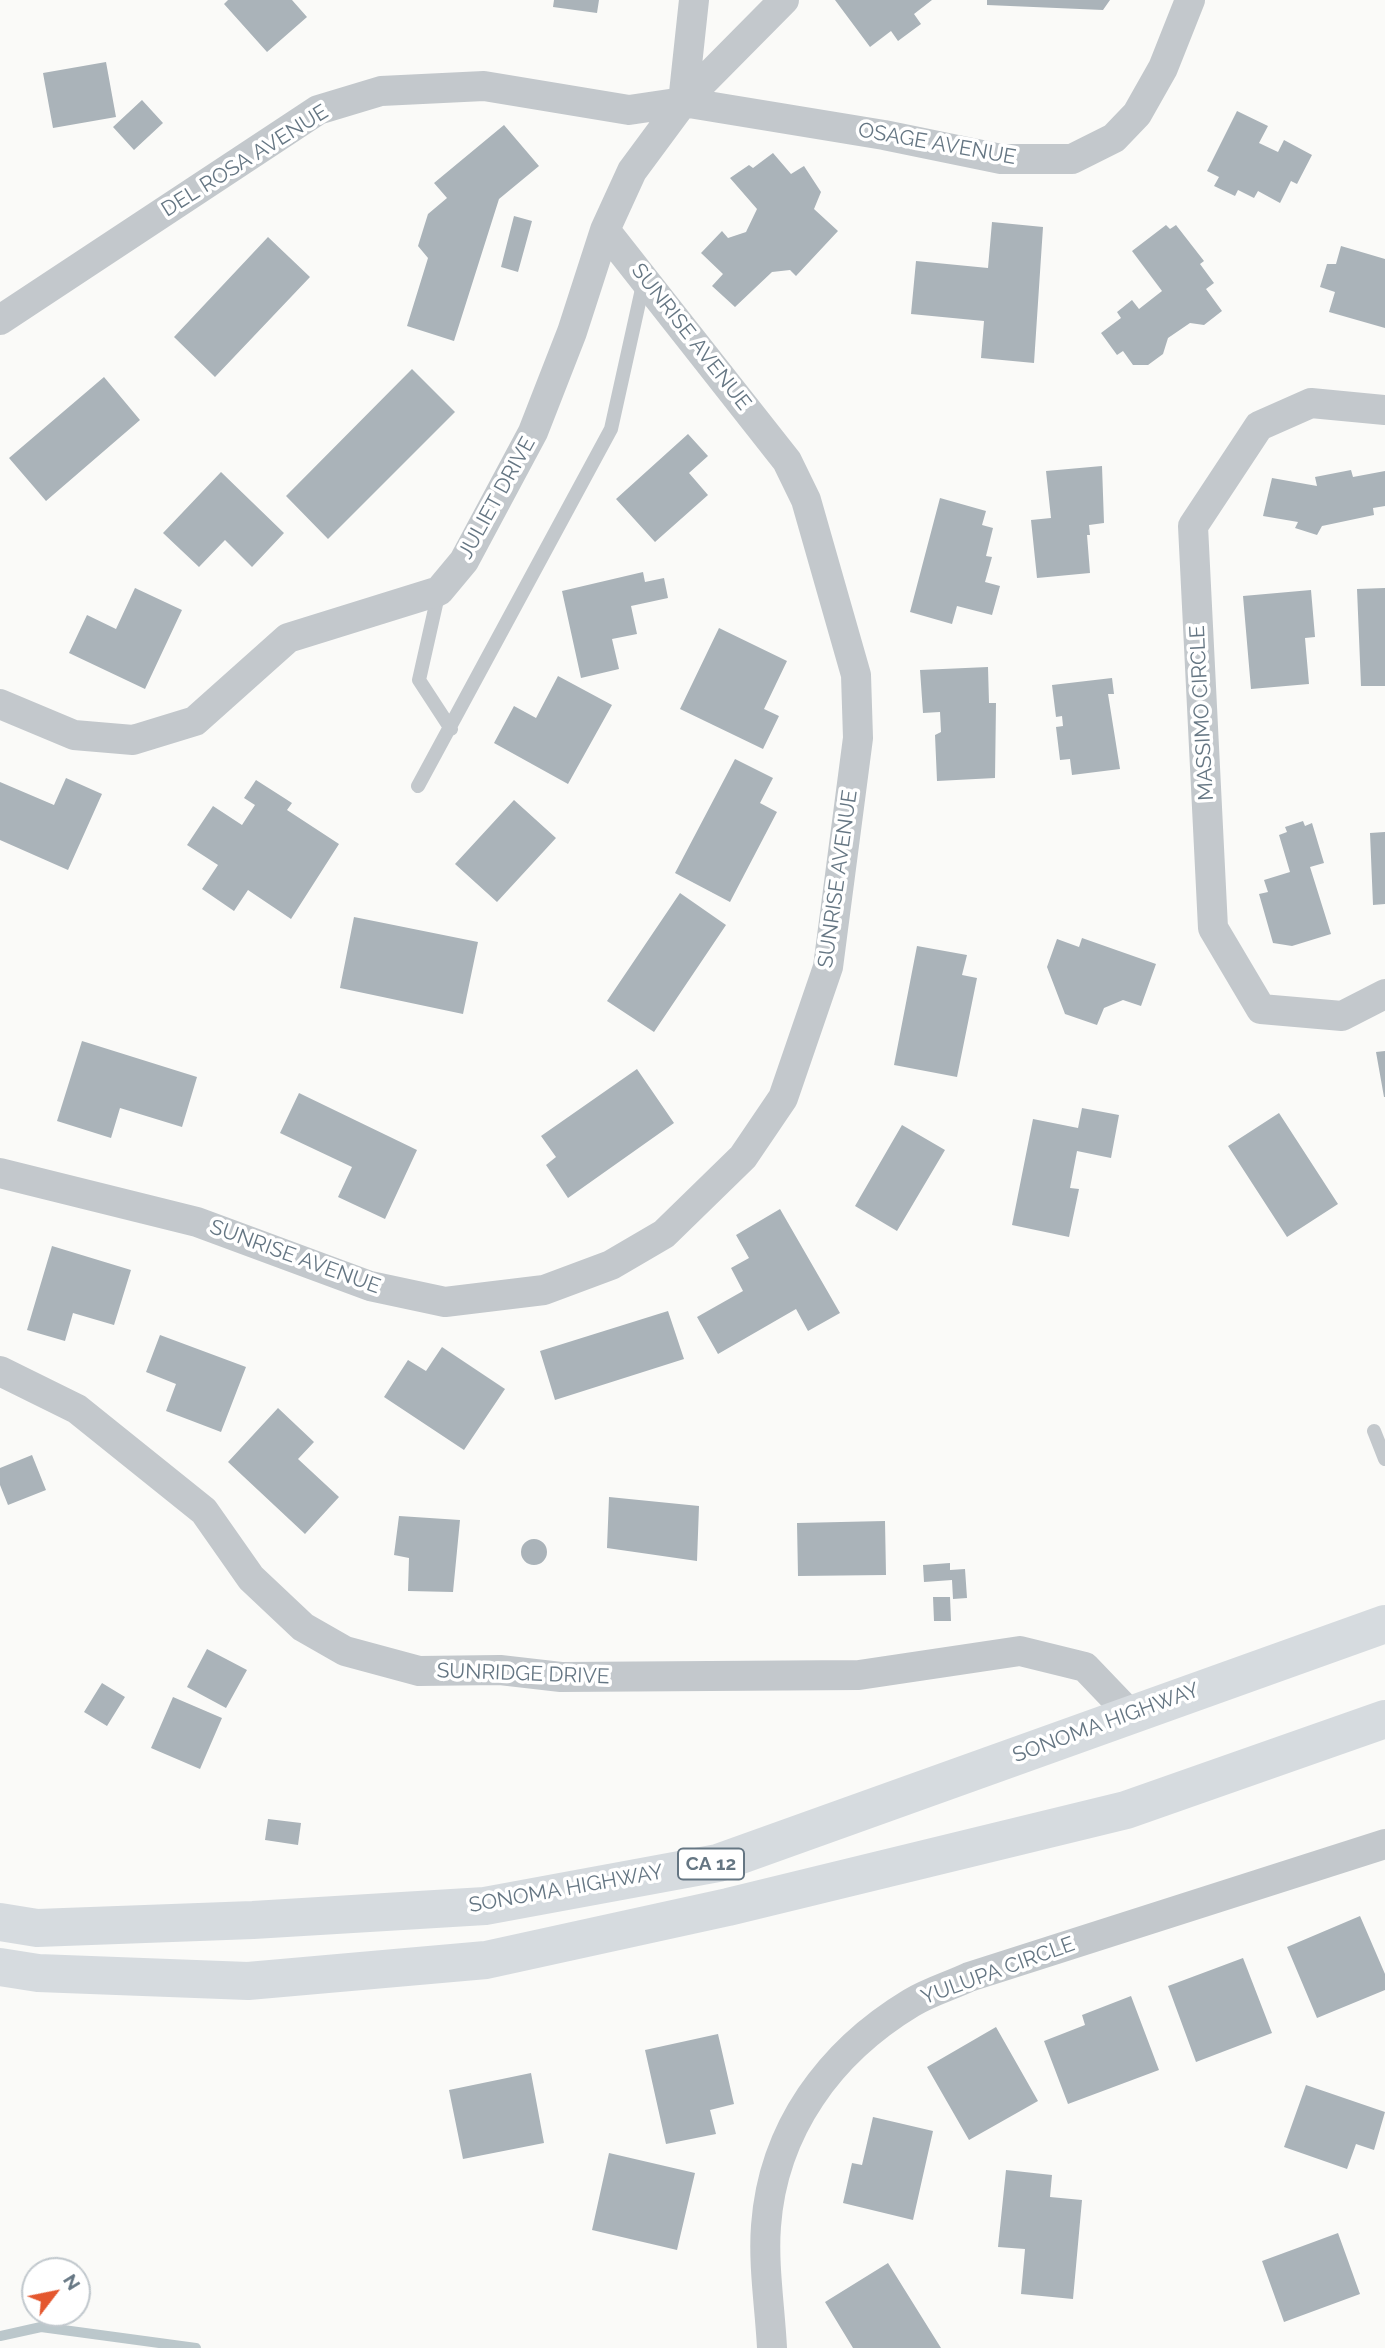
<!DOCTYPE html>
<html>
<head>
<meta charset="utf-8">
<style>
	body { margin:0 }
	#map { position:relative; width:1385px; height:2348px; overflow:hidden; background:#fafaf8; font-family:Raleway,sans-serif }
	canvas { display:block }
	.north { position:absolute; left:21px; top:2257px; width:70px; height:70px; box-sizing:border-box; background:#fff; border:2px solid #c1c8cd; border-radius:50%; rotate:58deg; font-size:19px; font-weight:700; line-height:28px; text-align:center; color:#657683 }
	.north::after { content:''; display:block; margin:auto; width:24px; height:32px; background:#e4572e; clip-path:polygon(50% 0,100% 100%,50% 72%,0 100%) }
</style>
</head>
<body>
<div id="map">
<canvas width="1385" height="2348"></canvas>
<div class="north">N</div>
</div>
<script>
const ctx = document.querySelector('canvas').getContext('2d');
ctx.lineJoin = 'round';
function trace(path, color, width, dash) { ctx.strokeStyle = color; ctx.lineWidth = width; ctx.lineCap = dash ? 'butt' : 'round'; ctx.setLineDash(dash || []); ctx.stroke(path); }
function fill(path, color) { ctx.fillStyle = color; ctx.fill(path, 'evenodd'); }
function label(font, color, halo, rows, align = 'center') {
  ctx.font = font + ' Raleway,sans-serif'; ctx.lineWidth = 7; ctx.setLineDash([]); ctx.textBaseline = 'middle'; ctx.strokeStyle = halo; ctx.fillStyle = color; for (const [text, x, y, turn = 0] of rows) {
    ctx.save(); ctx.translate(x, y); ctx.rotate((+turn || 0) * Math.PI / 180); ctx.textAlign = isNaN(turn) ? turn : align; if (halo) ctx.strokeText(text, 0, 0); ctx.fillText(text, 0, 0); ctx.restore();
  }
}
trace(new Path2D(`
	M 0,2336 L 41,2327 L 196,2348`), '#bbc7cb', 10);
fill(new Path2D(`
	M 228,0 L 292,0 L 307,17 L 267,52 L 224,4 Z
	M 554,0 L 599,0 L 597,13 L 553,7 Z
	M 835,0 L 932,0 L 914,14 L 921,24 L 898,41 L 891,31 L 870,47 Z
	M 987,0 L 1110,0 L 1103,10 L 987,5 Z
	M 106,62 L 116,117 L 53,128 L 43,73 Z
	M 142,100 L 163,123 L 134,150 L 113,127 Z
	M 1237,111 L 1268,126 L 1259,143 L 1278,152 L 1284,140 L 1312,155 L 1297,184 L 1291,181 L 1280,203 L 1258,191 L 1254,198 L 1238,190 L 1235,196 L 1214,186 L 1219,177 L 1207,171 Z
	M 504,125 L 539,166 L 499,199 L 454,341 L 407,326 L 428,258 L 418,246 L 428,214 L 447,198 L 434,183 Z
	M 773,153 L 791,174 L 804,166 L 821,192 L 814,209 L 838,231 L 796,276 L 790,270 L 772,272 L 735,307 L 712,286 L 723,274 L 701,253 L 722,231 L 728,238 L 746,232 L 757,209 L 730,178 L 749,165 L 753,168 Z
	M 514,216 L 532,221 L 518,272 L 501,267 Z
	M 992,222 L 1043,227 L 1034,363 L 981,358 L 984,321 L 911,314 L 916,261 L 988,268 Z
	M 1166,225 L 1170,229 L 1176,225 L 1204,261 L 1200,264 L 1214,283 L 1206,289 L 1222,311 L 1204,325 L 1190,323 L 1168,338 L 1163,354 L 1148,365 L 1133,365 L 1123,351 L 1117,355 L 1101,333 L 1121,318 L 1117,312 L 1132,300 L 1139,309 L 1162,291 L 1132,251 Z
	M 268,237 L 310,277 L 215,377 L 174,337 Z
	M 1341,246 L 1385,259 L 1385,328 L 1329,312 L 1335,292 L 1320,287 L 1327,264 L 1336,264 Z
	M 412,369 L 455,412 L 328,539 L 286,496 Z
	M 104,377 L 140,420 L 46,501 L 9,458 Z
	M 688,434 L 708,456 L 689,473 L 708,495 L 655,542 L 616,499 Z
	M 1102,466 L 1104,523 L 1089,525 L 1090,535 L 1087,535 L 1090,573 L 1037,578 L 1031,520 L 1051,518 L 1046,471 Z
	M 1351,470 L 1353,477 L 1385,471 L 1385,506 L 1373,508 L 1374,515 L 1322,526 L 1317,535 L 1295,528 L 1298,522 L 1263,516 L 1272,478 L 1317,486 L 1315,477 Z
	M 221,472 L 284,533 L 252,567 L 225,540 L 199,567 L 163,533 Z
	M 940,498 L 986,511 L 982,525 L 993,528 L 986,556 L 992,557 L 985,582 L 1000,586 L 992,615 L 957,606 L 952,624 L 910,612 Z
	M 643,572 L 645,582 L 664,578 L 668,598 L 631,606 L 637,634 L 612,639 L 619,669 L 581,678 L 562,591 Z
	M 135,588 L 182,610 L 145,689 L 69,653 L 87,615 L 116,629 Z
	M 1385,588 L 1385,686 L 1361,686 L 1357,589 Z
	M 1311,590 L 1315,637 L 1305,638 L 1309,684 L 1251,689 L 1243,596 Z
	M 719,628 L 787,661 L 764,709 L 779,716 L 763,749 L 680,709 Z
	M 988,667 L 989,703 L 996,703 L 995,778 L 937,781 L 935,735 L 941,732 L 940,712 L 923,713 L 920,670 Z
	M 558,676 L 612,705 L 568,784 L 494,743 L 514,706 L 536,718 Z
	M 1112,678 L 1114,694 L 1108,694 L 1120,769 L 1072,775 L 1070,759 L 1060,760 L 1056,727 L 1063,726 L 1062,716 L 1056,717 L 1052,685 Z
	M 735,759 L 773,778 L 760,803 L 777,812 L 730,902 L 675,873 Z
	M 66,778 L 102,794 L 68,870 L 0,840 L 0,782 L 54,805 Z
	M 256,780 L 292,803 L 287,810 L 339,844 L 291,919 L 248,890 L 234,911 L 202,889 L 218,865 L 187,845 L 213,806 L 242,825 L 255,805 L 244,798 Z
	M 514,800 L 556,838 L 497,902 L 455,864 Z
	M 1303,821 L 1305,826 L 1312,823 L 1324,863 L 1310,867 L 1331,934 L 1292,946 L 1273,943 L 1259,894 L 1268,892 L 1264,880 L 1290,872 L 1279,835 L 1287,832 L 1285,827 Z
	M 1385,832 L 1385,904 L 1373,905 L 1370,833 Z
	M 680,893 L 726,925 L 654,1032 L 607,1001 Z
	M 354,917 L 478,942 L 463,1014 L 340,988 Z
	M 1082,938 L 1156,964 L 1141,1006 L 1123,1000 L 1104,1008 L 1097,1025 L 1065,1014 L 1047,967 L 1057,939 L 1079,947 Z
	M 917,946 L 967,955 L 962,975 L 977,978 L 957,1077 L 894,1065 Z
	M 82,1041 L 197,1077 L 182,1127 L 120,1108 L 111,1138 L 57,1121 Z
	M 1385,1051 L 1385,1097 L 1384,1097 L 1376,1052 Z
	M 637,1069 L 674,1123 L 568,1198 L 546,1165 L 556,1157 L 541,1136 Z
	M 299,1093 L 417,1150 L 385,1219 L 338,1197 L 352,1167 L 280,1133 Z
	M 1082,1108 L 1119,1115 L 1111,1158 L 1077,1151 L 1070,1188 L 1079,1189 L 1069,1237 L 1012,1225 L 1033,1119 L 1078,1128 Z
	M 1279,1113 L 1338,1204 L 1287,1237 L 1228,1146 Z
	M 902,1125 L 945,1150 L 897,1231 L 855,1206 Z
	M 780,1209 L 840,1313 L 808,1331 L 796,1309 L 718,1354 L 697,1317 L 743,1291 L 731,1268 L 749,1258 L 736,1235 Z
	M 52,1246 L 131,1270 L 114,1325 L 73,1313 L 65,1341 L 27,1330 Z
	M 668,1311 L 684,1359 L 555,1400 L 540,1351 Z
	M 160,1335 L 246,1367 L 221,1432 L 166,1411 L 176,1384 L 146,1372 Z
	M 442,1347 L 505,1389 L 464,1450 L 384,1397 L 408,1360 L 426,1371 Z
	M 278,1408 L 314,1442 L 298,1459 L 339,1497 L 305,1534 L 228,1462 Z
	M 32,1455 L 46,1490 L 8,1505 L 0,1485 L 0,1468 Z
	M 609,1497 L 699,1506 L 697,1561 L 607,1548 Z
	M 399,1516 L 460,1520 L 453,1592 L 408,1591 L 409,1558 L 394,1555 Z
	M 885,1521 L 886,1575 L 798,1576 L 797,1523 Z
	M521 1552a13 13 0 1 1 26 0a13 13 0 1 1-26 0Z
	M 950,1563 L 950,1570 L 965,1569 L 967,1598 L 953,1599 L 952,1580 L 924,1582 L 923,1565 Z
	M 933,1597 L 950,1597 L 951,1621 L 934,1621 Z
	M 207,1649 L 247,1670 L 226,1708 L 187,1687 Z
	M 102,1683 L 125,1697 L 107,1726 L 84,1712 Z
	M 173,1697 L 222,1718 L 200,1769 L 151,1748 Z
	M 268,1819 L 301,1823 L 298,1845 L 265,1840 Z
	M 1360,1916 L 1385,1974 L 1385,1990 L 1317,2018 L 1287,1947 Z
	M 1243,1958 L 1272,2033 L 1196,2062 L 1168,1986 Z
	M 1131,1996 L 1159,2070 L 1068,2104 L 1044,2041 L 1085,2025 L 1082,2015 Z
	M 996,2027 L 1038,2101 L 969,2140 L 927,2067 Z
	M 718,2034 L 734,2104 L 710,2110 L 716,2134 L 666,2144 L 645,2050 Z
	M 531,2073 L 544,2143 L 463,2159 L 449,2090 Z
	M 1306,2085 L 1385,2112 L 1374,2150 L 1356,2144 L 1347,2169 L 1284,2147 Z
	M 873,2117 L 933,2131 L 913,2220 L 843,2203 L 852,2163 L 862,2165 Z
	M 609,2153 L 695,2173 L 677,2250 L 592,2230 Z
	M 1006,2170 L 1052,2175 L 1050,2197 L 1082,2200 L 1073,2299 L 1021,2294 L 1025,2249 L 998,2247 Z
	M 1338,2233 L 1360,2294 L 1284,2322 L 1262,2261 Z
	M 888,2263 L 941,2348 L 853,2348 L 825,2302 Z`), '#aab3b9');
trace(new Path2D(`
	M 439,591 L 419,680 L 451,729
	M 418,786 L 611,429 L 644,280
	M 1374,1431 L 1385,1459`), '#c3c8cc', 14);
trace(new Path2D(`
	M 683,102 L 694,0
	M 0,320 L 318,110 L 381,91 L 484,86 L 629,110 L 683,102 L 884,135 L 1001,159 L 1072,159 L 1114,138 L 1137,114 L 1163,68 L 1190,0
	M 1385,410 L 1311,403 L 1259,426 L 1193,526 L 1213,928 L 1261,1009 L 1342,1016 L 1385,994
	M 0,704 L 74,735 L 133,740 L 195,721 L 288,638 L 439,591 L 464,561 L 533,432 L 572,332 L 605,230
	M 0,1173 L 197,1222 L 370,1286 L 445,1302 L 544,1290 L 611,1265 L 664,1234 L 743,1157 L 783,1098 L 828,967 L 858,738 L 856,675 L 806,500 L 787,461 L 605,230 L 632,171 L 683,102 L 784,0
	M 0,1371 L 77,1409 L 204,1511 L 251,1578 L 303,1627 L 345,1651 L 419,1671 L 500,1670 L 561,1677 L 859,1675 L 1020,1651 L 1085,1667 L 1130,1714
	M 772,2348 C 770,2308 763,2265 766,2226 C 773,2129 830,2052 911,2003 C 929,1992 950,1986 969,1977 L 1385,1844`), '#c3c8cc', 30);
trace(new Path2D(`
	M 0,1922 L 37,1928 L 253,1920 L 485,1906 L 718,1863 L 1385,1624
	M 0,1967 L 38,1973 L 248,1981 L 486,1960 L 728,1907 L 1126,1810 L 1385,1719`), '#d6dbdf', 38);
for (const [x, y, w] of [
	[711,1864,66]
]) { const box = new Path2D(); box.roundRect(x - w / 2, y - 15.5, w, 31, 5); ctx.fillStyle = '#fff'; ctx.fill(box); trace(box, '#657683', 2); }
label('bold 19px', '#657683', null, [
	["CA 12",711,1864]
]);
label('21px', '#657683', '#fff', [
	["OSAGE AVENUE",937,144,10],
	["DEL ROSA AVENUE",245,161,-32],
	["SUNRISE AVENUE",691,337,52],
	["JULIET DRIVE",497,498,-61],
	["MASSIMO CIRCLE",1202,713,-93],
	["SUNRISE AVENUE",838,879,-82],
	["SUNRISE AVENUE",295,1257,20],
	["SUNRIDGE DRIVE",523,1674,2],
	["SONOMA HIGHWAY",1106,1723,-20],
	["SONOMA HIGHWAY",566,1889,-10],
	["YULUPA CIRCLE",998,1971,-20]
]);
</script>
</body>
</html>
